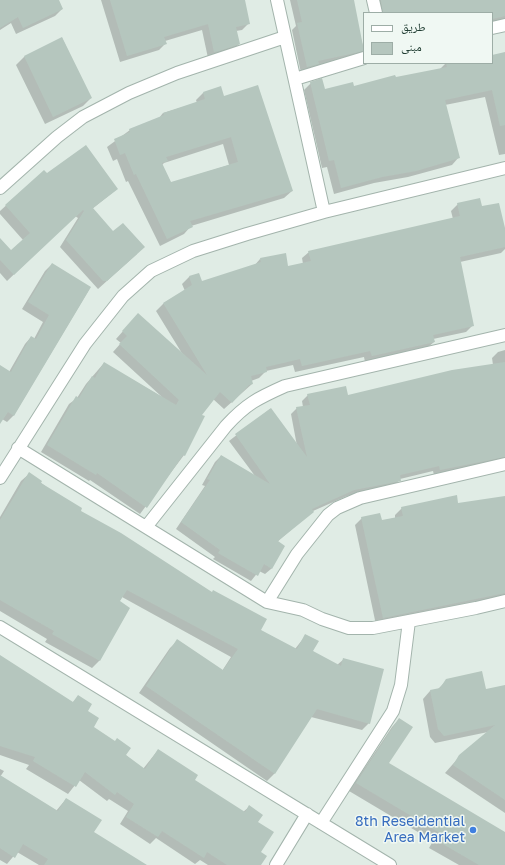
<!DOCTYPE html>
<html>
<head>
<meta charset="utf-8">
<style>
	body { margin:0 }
	#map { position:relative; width:505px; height:865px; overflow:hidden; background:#e0ece5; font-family:"Golos Text","Noto Naskh Arabic",sans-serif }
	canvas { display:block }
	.legend { position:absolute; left:363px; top:12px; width:130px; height:52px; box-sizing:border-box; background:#f0f8f3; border:1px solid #9dada6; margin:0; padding:5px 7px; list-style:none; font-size:12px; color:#203d32 }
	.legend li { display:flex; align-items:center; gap:8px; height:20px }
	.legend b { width:20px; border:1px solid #9dada6 }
</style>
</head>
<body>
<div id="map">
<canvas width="505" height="865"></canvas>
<ul class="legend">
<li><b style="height:5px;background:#fff"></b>طريق</li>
<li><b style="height:11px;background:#b5c6be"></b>مبنى</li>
</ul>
</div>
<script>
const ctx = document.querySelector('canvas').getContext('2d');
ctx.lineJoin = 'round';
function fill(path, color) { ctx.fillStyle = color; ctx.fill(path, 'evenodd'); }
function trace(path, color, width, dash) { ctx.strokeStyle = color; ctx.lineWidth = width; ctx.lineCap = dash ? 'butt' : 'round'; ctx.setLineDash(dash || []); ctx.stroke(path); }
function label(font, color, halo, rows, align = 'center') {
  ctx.font = font + ' "Golos Text",sans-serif'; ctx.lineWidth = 3; ctx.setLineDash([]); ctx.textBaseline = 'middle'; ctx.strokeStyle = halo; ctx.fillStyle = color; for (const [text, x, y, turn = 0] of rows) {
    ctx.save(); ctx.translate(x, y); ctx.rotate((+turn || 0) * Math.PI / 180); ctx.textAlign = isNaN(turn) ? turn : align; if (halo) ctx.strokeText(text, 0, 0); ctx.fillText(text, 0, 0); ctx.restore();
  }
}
fill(new Path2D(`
	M 0,0 L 58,0 L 62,9 L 55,16 L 16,34 L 11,23 L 0,30 Z
	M 101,0 L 244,0 L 248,24 L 242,30 L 236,31 L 239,44 L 232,51 L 208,58 L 202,30 L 165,41 L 165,44 L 159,50 L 120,62 Z
	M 290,0 L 351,0 L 364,50 L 358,56 L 315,66 L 312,70 L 301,73 L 292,30 L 296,26 Z
	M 373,0 L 505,0 L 505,21 L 492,24 L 492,13 L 376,13 Z
	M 62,38 L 91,98 L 83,106 L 45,124 L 16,65 L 24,57 Z
	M 505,53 L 505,154 L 499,155 L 485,97 L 445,105 L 459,157 L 452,165 L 408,177 L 374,183 L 334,194 L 327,167 L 322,168 L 304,90 L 311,83 L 324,91 L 353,87 L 440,69 L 446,63 L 492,63 L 492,56 Z
	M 220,88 L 223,97 L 292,191 L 284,198 L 191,226 L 184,234 L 160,246 L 128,181 L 126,182 L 117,159 L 113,161 L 107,147 L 130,130 L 159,118 L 163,113 L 197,103 L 196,100 L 203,93 ZM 223,144 L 229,165 L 171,183 L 162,165 L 164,163 Z
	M 44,171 L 47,175 L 117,189 L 92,209 L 113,232 L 137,254 L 98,289 L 60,247 L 78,218 L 75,216 L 7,281 L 0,273 L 0,239 L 11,251 L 23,240 L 0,214 L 0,211 Z
	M 458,204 L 481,208 L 505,233 L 505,249 L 501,253 L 460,262 L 473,325 L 466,332 L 433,339 L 434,342 L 427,348 L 365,362 L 364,357 L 295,372 L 293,365 L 266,371 L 259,378 L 251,381 L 252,384 L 224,409 L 213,399 L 201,415 L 184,455 L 140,514 L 90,480 L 89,481 L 41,452 L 69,404 L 77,398 L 86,384 L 104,363 L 162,397 L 113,352 L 121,343 L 116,339 L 132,321 L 183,355 L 156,311 L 163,304 L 185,291 L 182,284 L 189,277 L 199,274 L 201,282 L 254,266 L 260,259 L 288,267 L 303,264 L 302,258 L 309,252 L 453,219 L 451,211 Z
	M 52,264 L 90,288 L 14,415 L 7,422 L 2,419 L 0,423 L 0,366 L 9,372 L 25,344 L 31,337 L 34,339 L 43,322 L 22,309 L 45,271 Z
	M 505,350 L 505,461 L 434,475 L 433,471 L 400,479 L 394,486 L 347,496 L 313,511 L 277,542 L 284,546 L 271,569 L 265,574 L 259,571 L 251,581 L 213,559 L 215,557 L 176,529 L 205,486 L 202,485 L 215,462 L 221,456 L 255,476 L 229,441 L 270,409 L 297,446 L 291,414 L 297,408 L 303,407 L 302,401 L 308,395 L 347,396 L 493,365 L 492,358 L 498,352 Z
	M 29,474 L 79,511 L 260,630 L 295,649 L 306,635 L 312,651 L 337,665 L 344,659 L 369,723 L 362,730 L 311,717 L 274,774 L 267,781 L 139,693 L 170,648 L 177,641 L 222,671 L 231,657 L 122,597 L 119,602 L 129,608 L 99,661 L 92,668 L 45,642 L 47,639 L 0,611 L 0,517 L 21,481 Z
	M 505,497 L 505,598 L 376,625 L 355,525 L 362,518 L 381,521 L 395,518 L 395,515 L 402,508 L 458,505 Z
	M 0,657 L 72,703 L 78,697 L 86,711 L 92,728 L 143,769 L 158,750 L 194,780 L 243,812 L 249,807 L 257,823 L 260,865 L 208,865 L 200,860 L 195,864 L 156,838 L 150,844 L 120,824 L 128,811 L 109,799 L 107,801 L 79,780 L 68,794 L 26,769 L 29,765 L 0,755 Z
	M 447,680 L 485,690 L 505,686 L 505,813 L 445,773 L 460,756 L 488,732 L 435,743 L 430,737 L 423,699 L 430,691 L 437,690 Z
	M 399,719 L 387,763 L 505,833 L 505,865 L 459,865 L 429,848 L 433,841 L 349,791 L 392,727 Z
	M 0,769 L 4,771 L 0,777 L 56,811 L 66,799 L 93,833 L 143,865 L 39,865 L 17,852 L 7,864 L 0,860 Z`), '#0003');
fill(new Path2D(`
	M 0,0 L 59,0 L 63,9 L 23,28 L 18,17 L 0,28 Z
	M 110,0 L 245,0 L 250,24 L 236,27 L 240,44 L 219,51 L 214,52 L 208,24 L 164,37 L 167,44 L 127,56 Z
	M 297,0 L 354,0 L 364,51 L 318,61 L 319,64 L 307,67 L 297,23 L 302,22 Z
	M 381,0 L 505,0 L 505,16 L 492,19 L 492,13 L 383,13 Z
	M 62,37 L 92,98 L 53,117 L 24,56 Z
	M 505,52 L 505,125 L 500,126 L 492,90 L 445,100 L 460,158 L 416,171 L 382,177 L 341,188 L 334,160 L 329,161 L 310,82 L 322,78 L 325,89 L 353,82 L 354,86 L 395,75 L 396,77 L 447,67 L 446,63 L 492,63 L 492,55 Z
	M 258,85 L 293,191 L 190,221 L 193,227 L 167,239 L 136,174 L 134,175 L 125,153 L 120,155 L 114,139 L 130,132 L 129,129 L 164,115 L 163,113 L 205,99 L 203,92 L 221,86 L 224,96 ZM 231,137 L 238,162 L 171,182 L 162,163 L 168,161 L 166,157 Z
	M 86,145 L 118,189 L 93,208 L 113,231 L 123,223 L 145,247 L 107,281 L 103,281 L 66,240 L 84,211 L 83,210 L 14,275 L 0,260 L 0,238 L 11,250 L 30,233 L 5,205 L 44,170 L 47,173 Z
	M 480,198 L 482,206 L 499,203 L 505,228 L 505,247 L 460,257 L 474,326 L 433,335 L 435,342 L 372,356 L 370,351 L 302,366 L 300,359 L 266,367 L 267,372 L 251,376 L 253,384 L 249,385 L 232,403 L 220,392 L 202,415 L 205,416 L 185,456 L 183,455 L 147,508 L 97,473 L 96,475 L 47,445 L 76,396 L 79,398 L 92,376 L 95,378 L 104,362 L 176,405 L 179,400 L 119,344 L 127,336 L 122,331 L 138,313 L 207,375 L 163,303 L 192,285 L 189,276 L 199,273 L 202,281 L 261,262 L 260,258 L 286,253 L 288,266 L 311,261 L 308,251 L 460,216 L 457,203 Z
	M 52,263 L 91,287 L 14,416 L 8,412 L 0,424 L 0,365 L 11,372 L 31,336 L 36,339 L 49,315 L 28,302 Z
	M 505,362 L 505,457 L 440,470 L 439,466 L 400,475 L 401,481 L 354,490 L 312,509 L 314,512 L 278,541 L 285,546 L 272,569 L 264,564 L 258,576 L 218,553 L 220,550 L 181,522 L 210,480 L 207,479 L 221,455 L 270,484 L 235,434 L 271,408 L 307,457 L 296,407 L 310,405 L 307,394 L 346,386 L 348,395 L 452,370 Z
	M 29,472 L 42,481 L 41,483 L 82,508 L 81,511 L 121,533 L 212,592 L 213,590 L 267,619 L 261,630 L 297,649 L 305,634 L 319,641 L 313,651 L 341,666 L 343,658 L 384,669 L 370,724 L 317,709 L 275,774 L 146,686 L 177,639 L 223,670 L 238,649 L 127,590 L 120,601 L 130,608 L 100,661 L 52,634 L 54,631 L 0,600 L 0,520 Z
	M 457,495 L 458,503 L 505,496 L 505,593 L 383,618 L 361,517 L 380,513 L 382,520 L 403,516 L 401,507 Z
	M 0,655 L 73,702 L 78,695 L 92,704 L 88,711 L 99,718 L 94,727 L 115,741 L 117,738 L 131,748 L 126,755 L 145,769 L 158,749 L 198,775 L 195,780 L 245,812 L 249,805 L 263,815 L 258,822 L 274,832 L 261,852 L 267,856 L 261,865 L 227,865 L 207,852 L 204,858 L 162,831 L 158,837 L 126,817 L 134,804 L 117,792 L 115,795 L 85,772 L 76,787 L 33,761 L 35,757 L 0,746 Z
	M 482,671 L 486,689 L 505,685 L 505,800 L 453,765 L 459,755 L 495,725 L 444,736 L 438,729 L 430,690 L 440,688 L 446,679 Z
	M 399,718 L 413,727 L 389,763 L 505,832 L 505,865 L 479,865 L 436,840 L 440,833 L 356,783 Z
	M 0,775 L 58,811 L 66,798 L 102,820 L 94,832 L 147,865 L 44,865 L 48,859 L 23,844 L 15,858 L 0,848 Z`), '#b5c6be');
const minor = new Path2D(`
	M 277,0 L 324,212
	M 373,0 L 376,13
	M 492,28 L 505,25
	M 295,79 L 364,58
	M 0,188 L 57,137 L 83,117 L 129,93 L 177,73 L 285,37
	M 18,448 L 267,602 L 303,610 L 322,619 L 349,628 L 373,628 L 476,608 L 505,601
	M 0,478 L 85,344 L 123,296 L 151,271 L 193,251 L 247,234 L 324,212 L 505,168
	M 146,527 L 226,426 C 246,404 258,398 285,386 L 505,335
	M 267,602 L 297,554 L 328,515 L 337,508 L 360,498 L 505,464
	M 0,627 L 390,865
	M 321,823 L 393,711 L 401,685 L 409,621
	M 276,865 L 307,814`);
trace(minor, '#a3b4ac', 14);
trace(minor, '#fff', 12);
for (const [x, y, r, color] of [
	[473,830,4,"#3f7fe0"]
]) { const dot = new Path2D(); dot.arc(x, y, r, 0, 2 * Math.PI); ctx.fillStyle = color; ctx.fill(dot); trace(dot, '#f0f8f3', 1.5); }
label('14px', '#366cbe', '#f0f8f3', [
	["8th Reseidential",465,822],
	["Area Market",465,838]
], 'right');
</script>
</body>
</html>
